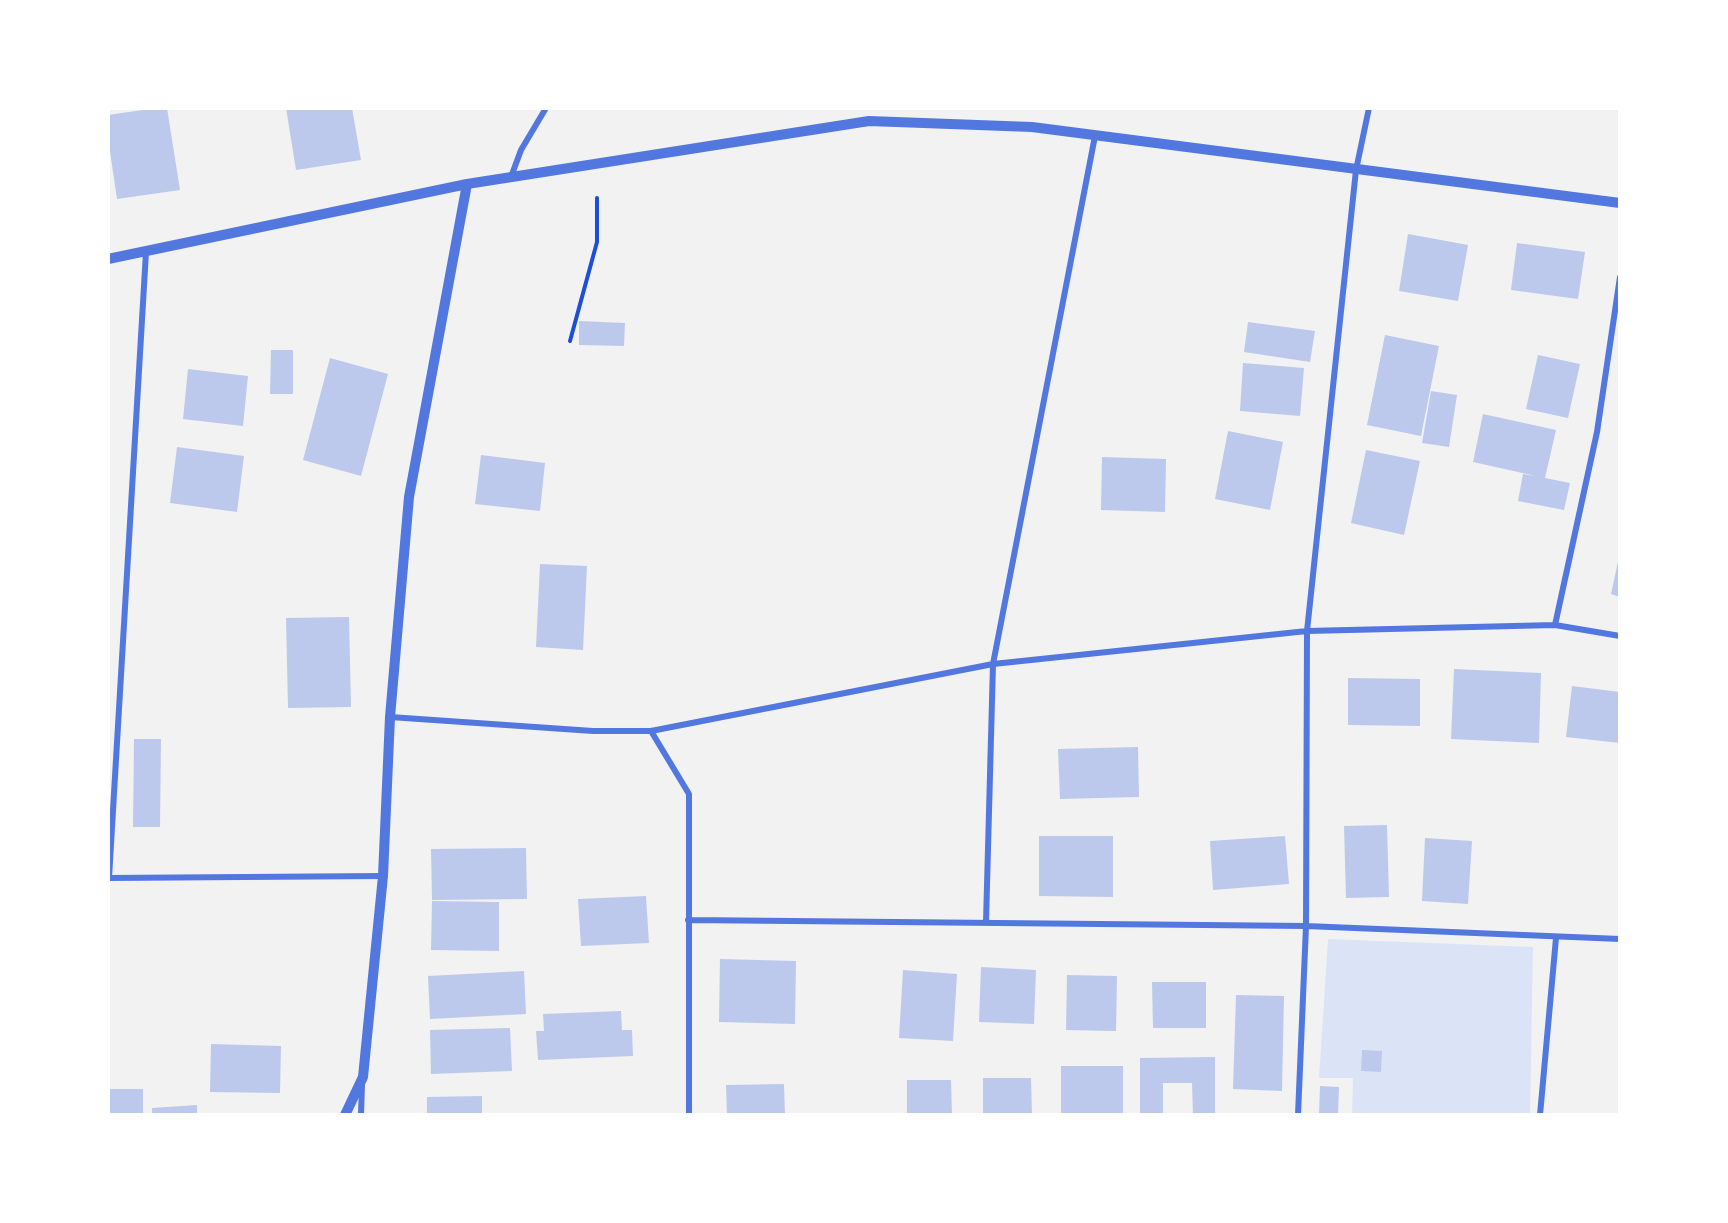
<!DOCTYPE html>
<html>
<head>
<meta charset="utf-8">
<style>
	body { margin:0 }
	#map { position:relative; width:1728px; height:1223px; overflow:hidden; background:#f2f2f2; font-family:Ubuntu,sans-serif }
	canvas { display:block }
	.frame { position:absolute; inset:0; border:110px solid #fff; pointer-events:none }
</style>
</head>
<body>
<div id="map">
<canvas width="1728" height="1223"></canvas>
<div class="frame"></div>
</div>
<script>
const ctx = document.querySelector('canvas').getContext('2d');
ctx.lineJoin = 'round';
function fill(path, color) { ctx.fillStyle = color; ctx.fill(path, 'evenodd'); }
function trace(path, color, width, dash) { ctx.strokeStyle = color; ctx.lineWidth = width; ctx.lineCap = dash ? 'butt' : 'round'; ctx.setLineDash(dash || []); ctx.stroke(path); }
fill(new Path2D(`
	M 1328,939 L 1533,947 L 1530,1115 L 1352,1115 L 1353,1078 L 1319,1078 Z`), '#dbe4f7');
fill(new Path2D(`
	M 156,108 L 167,108 L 180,190 L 117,199 L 108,138 L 108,115 Z
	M 286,108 L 352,108 L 361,160 L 296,170 Z
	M 1408,234 L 1468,245 L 1458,301 L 1399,291 Z
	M 1517,243 L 1585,252 L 1578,299 L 1511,290 Z
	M 579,321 L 625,323 L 624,346 L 579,345 Z
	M 1248,322 L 1315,331 L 1310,362 L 1244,352 Z
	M 1385,335 L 1439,346 L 1421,436 L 1367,425 Z
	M 271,350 L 293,350 L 293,394 L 270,394 Z
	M 1538,355 L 1580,364 L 1568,418 L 1526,409 Z
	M 330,358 L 388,374 L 361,476 L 303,460 Z
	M 1243,363 L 1304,368 L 1300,416 L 1240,411 Z
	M 188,369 L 248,376 L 243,426 L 183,419 Z
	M 1431,391 L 1457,395 L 1449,447 L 1422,443 Z
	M 1483,414 L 1556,430 L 1545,478 L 1570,483 L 1564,510 L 1518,501 L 1523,474 L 1536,476 L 1473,462 Z
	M 1228,431 L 1283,442 L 1270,510 L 1215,499 Z
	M 177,447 L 244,456 L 237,512 L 170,503 Z
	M 1366,450 L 1420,461 L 1404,535 L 1351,523 Z
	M 481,455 L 545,463 L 540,511 L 475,504 Z
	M 1102,457 L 1166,459 L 1165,512 L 1101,510 Z
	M 1619,557 L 1620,557 L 1620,597 L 1611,594 Z
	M 540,564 L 587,566 L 583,650 L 536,647 Z
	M 349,617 L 351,707 L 288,708 L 286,618 Z
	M 1454,669 L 1541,673 L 1539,743 L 1451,739 Z
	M 1348,678 L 1420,679 L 1420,726 L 1348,725 Z
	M 1572,686 L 1620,692 L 1620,743 L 1566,737 Z
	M 134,739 L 161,739 L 160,827 L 133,827 Z
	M 1138,747 L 1139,797 L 1060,799 L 1058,749 Z
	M 1387,825 L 1389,897 L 1346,898 L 1344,826 Z
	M 1039,836 L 1113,836 L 1113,897 L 1039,896 Z
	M 1285,836 L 1289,884 L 1213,890 L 1210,841 Z
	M 1425,838 L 1472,841 L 1468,904 L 1422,901 Z
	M 526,848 L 527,899 L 432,900 L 431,849 Z
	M 646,896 L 649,943 L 581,946 L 578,899 Z
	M 432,901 L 499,902 L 499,951 L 431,950 Z
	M 720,959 L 796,961 L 795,1024 L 719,1022 Z
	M 981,967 L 1036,970 L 1034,1024 L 979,1022 Z
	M 903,970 L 957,974 L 953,1041 L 899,1038 Z
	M 524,971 L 526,1014 L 430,1019 L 428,976 Z
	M 1067,975 L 1117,976 L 1116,1031 L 1066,1030 Z
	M 1152,982 L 1206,982 L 1206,1028 L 1153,1028 Z
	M 1236,995 L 1284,996 L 1282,1091 L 1233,1089 Z
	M 621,1011 L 622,1030 L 632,1030 L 633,1056 L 538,1060 L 536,1031 L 544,1031 L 543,1014 Z
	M 510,1028 L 512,1071 L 431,1074 L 430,1030 Z
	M 211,1044 L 281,1046 L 280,1093 L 210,1092 Z
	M 1362,1050 L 1382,1051 L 1381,1072 L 1361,1071 Z
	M 1215,1057 L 1215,1115 L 1193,1115 L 1192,1083 L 1163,1083 L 1163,1115 L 1140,1115 L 1140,1058 Z
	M 1061,1066 L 1123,1066 L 1123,1115 L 1061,1115 Z
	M 983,1078 L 1031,1078 L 1032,1115 L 983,1115 Z
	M 907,1080 L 951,1080 L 952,1115 L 907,1115 Z
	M 784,1084 L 785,1115 L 727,1115 L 726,1085 Z
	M 1320,1086 L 1339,1087 L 1338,1115 L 1319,1115 Z
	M 108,1089 L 143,1089 L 143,1115 L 108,1115 Z
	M 482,1096 L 482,1115 L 427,1115 L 427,1097 Z
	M 197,1105 L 197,1115 L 152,1115 L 152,1108 Z`), '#bdc9ec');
trace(new Path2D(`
	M 570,341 L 597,242 L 597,198`), '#1d4ed8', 4);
trace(new Path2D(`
	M 511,177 L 521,150 L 546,108
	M 1555,625 L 1597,432 L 1620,277
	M 390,717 L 593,731 L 651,731 L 993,664 L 1307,631 L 1555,625 L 1620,636
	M 651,731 L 689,794 L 689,1115
	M 108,878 L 383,876
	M 109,878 L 146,252
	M 688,920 L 1306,926 L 1620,939
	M 986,922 L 993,664 L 1095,136
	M 361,1115 L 362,1084
	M 1298,1115 L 1306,926 L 1307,631 L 1356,170 L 1369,108
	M 1540,1115 L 1556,938`), '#5277de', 6);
trace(new Path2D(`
	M 108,259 L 467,184 L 869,121 L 1032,127 L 1620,203
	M 345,1115 L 363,1077 L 383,876 L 390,717 L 409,497 L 467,184`), '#5277de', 10);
</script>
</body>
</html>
